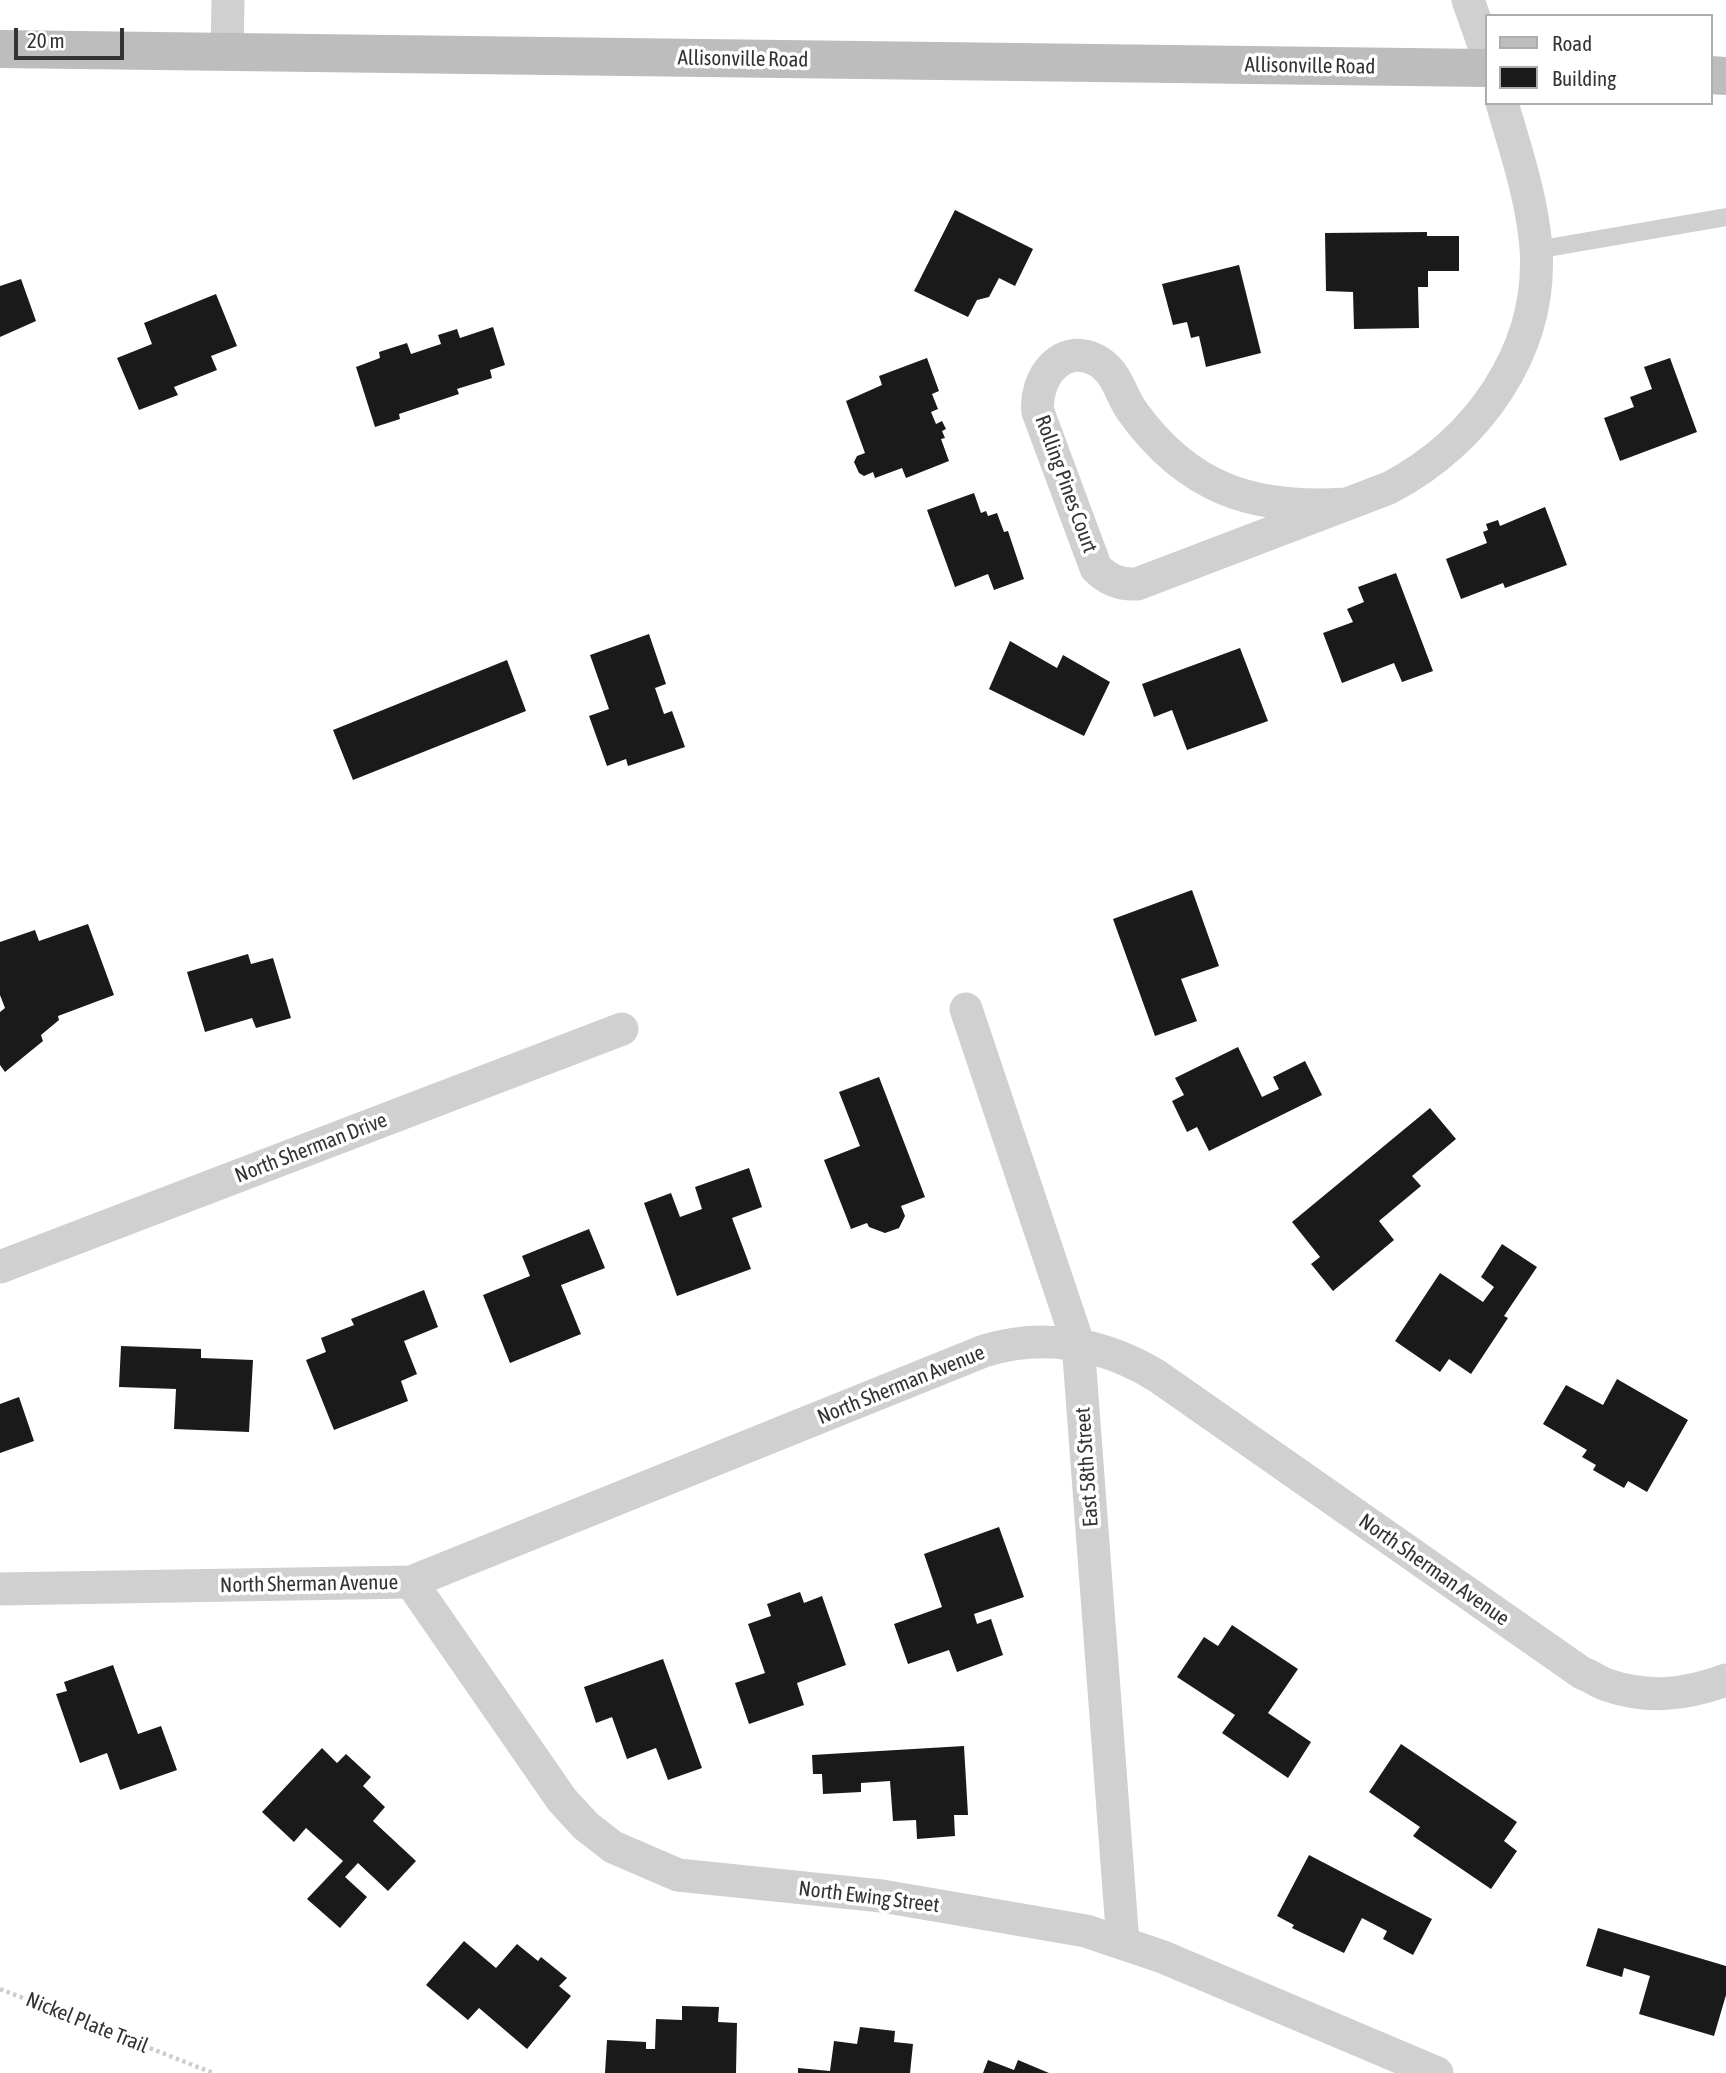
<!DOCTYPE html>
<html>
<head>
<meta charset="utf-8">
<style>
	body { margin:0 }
	#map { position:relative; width:1726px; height:2073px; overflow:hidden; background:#fff; font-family:"Asap Condensed",sans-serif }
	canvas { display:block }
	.legend { position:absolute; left:1485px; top:14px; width:228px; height:91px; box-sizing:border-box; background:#fff; border:2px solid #adadad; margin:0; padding:9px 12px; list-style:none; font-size:21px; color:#333 }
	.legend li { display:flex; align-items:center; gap:14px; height:35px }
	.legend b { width:35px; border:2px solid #adadad }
	.scale { position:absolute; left:14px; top:28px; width:110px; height:32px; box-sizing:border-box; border:4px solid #333; border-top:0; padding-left:9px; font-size:21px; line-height:24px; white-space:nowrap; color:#333; -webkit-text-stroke:5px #fff; paint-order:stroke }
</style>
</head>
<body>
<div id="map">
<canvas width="1726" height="2073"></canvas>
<ul class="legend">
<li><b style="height:9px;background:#bdbdbd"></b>Road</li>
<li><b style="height:19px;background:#1a1a1a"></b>Building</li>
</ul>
<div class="scale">20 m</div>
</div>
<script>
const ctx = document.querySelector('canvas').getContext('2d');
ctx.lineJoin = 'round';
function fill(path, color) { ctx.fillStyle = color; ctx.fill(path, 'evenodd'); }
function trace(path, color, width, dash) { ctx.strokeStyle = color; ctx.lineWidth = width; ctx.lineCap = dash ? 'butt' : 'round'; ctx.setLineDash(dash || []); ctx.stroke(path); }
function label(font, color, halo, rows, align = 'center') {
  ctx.font = font + ' "Asap Condensed",sans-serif'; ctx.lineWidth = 7; ctx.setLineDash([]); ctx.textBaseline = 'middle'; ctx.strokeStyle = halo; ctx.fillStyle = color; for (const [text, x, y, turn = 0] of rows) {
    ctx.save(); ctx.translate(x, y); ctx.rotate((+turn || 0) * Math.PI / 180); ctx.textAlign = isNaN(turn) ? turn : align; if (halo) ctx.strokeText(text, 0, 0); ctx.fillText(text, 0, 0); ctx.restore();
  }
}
fill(new Path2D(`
	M 955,210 L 1033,249 L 1015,286 L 999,278 L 989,297 L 977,300 L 968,317 L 914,291 Z
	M 1427,232 L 1427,236 L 1459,236 L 1459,271 L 1428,271 L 1428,287 L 1418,287 L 1419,328 L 1354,329 L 1353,292 L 1326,291 L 1325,233 Z
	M 1239,265 L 1261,353 L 1206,367 L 1199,336 L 1191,338 L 1187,322 L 1173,325 L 1162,284 Z
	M 21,279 L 36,321 L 0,337 L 0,286 Z
	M 216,294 L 237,346 L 211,356 L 217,370 L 174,387 L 178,395 L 139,410 L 117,358 L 152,344 L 144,323 Z
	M 493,327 L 505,365 L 490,370 L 492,378 L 457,389 L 459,394 L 399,414 L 400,419 L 375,427 L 356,367 L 380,358 L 379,352 L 407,343 L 411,354 L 441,344 L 438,335 L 457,329 L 460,338 Z
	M 927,358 L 939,391 L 932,394 L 938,409 L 931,412 L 936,424 L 942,421 L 946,429 L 942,431 L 945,438 L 941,439 L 949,461 L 906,478 L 902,468 L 875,478 L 873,472 L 864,476 L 859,473 L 854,462 L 857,456 L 865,453 L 846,401 L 882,385 L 879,376 Z
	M 1670,358 L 1697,432 L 1620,461 L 1604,418 L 1634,407 L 1630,397 L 1652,389 L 1644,367 Z
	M 974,493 L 981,513 L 986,511 L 988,516 L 997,513 L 1004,532 L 1008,531 L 1024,579 L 994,590 L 988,574 L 955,587 L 927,510 Z
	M 1545,507 L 1567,565 L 1505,588 L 1503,583 L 1461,599 L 1446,559 L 1487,543 L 1483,532 L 1488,530 L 1486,524 L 1498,520 L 1500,526 Z
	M 1396,573 L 1433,671 L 1402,682 L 1394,663 L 1342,683 L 1323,633 L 1353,622 L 1347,609 L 1364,602 L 1358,587 Z
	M 649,634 L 666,684 L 655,688 L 664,714 L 672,711 L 685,747 L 628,766 L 626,759 L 607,766 L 589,716 L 609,709 L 590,655 Z
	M 1010,641 L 1057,668 L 1063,655 L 1110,682 L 1084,736 L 989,689 Z
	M 1240,648 L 1268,721 L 1187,750 L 1172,710 L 1154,717 L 1142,684 Z
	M 507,660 L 526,711 L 353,780 L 333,730 Z
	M 1192,890 L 1219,966 L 1181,979 L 1197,1021 L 1155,1036 L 1113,919 Z
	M 88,924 L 114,995 L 58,1016 L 59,1020 L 41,1035 L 43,1041 L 5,1072 L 0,1065 L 0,1012 L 5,1008 L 0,995 L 0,942 L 35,930 L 39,941 Z
	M 248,954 L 251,964 L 273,958 L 291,1018 L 256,1028 L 252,1018 L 205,1032 L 187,972 Z
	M 1238,1047 L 1262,1097 L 1279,1089 L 1273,1077 L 1305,1061 L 1322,1095 L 1209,1151 L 1197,1127 L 1187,1132 L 1172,1101 L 1184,1095 L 1175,1078 Z
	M 879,1077 L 925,1197 L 901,1206 L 905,1216 L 899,1228 L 885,1233 L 869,1227 L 867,1223 L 851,1229 L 824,1160 L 860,1146 L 839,1092 Z
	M 1430,1108 L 1456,1139 L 1412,1176 L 1421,1186 L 1379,1221 L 1394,1240 L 1333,1291 L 1311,1264 L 1320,1257 L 1292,1222 Z
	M 749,1168 L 762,1207 L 732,1218 L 751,1269 L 677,1296 L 644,1203 L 671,1193 L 680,1217 L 702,1209 L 695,1187 Z
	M 589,1229 L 605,1268 L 561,1285 L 581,1334 L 510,1363 L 483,1295 L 530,1276 L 522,1256 Z
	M 1502,1244 L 1537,1267 L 1504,1316 L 1508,1318 L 1471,1374 L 1449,1359 L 1440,1372 L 1395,1341 L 1440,1273 L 1483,1302 L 1494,1287 L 1481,1277 Z
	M 424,1290 L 438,1327 L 404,1341 L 417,1374 L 401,1381 L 408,1401 L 334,1430 L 306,1360 L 326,1352 L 321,1338 L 354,1325 L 351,1319 Z
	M 121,1346 L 201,1349 L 201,1358 L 253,1360 L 249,1432 L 174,1429 L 176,1389 L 119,1387 Z
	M 1617,1379 L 1688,1420 L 1647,1492 L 1628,1481 L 1624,1488 L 1593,1470 L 1596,1465 L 1582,1457 L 1587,1450 L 1543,1424 L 1566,1385 L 1603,1405 Z
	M 19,1397 L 34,1441 L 0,1453 L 0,1404 Z
	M 999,1527 L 1024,1597 L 974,1614 L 977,1624 L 991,1619 L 1003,1655 L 957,1672 L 949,1650 L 908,1664 L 894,1624 L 942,1607 L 924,1554 Z
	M 800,1592 L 804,1603 L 822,1596 L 846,1665 L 797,1683 L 804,1705 L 749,1724 L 735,1683 L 765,1673 L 748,1624 L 771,1616 L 767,1604 Z
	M 1232,1625 L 1298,1669 L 1268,1713 L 1311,1742 L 1288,1778 L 1222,1733 L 1235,1715 L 1177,1677 L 1204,1637 L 1218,1646 Z
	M 663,1659 L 702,1768 L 668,1780 L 656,1748 L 627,1759 L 612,1717 L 596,1723 L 584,1687 Z
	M 113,1665 L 138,1734 L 161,1726 L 177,1770 L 120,1790 L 107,1753 L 80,1763 L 56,1694 L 67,1691 L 64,1682 Z
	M 1401,1744 L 1517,1822 L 1504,1841 L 1517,1851 L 1491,1889 L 1413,1836 L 1420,1827 L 1369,1792 Z
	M 964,1746 L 968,1815 L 954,1815 L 955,1836 L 917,1839 L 916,1820 L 893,1821 L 890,1781 L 861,1783 L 861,1792 L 823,1794 L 822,1774 L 813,1774 L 812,1755 Z
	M 322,1748 L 337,1763 L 346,1754 L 371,1777 L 363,1786 L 385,1807 L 373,1821 L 416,1861 L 388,1891 L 358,1863 L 345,1877 L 367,1897 L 340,1928 L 307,1899 L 343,1861 L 306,1828 L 294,1842 L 262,1812 Z
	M 1309,1855 L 1432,1919 L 1413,1955 L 1383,1939 L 1387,1931 L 1362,1918 L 1344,1953 L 1292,1928 L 1294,1925 L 1277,1916 Z
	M 1598,1928 L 1726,1966 L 1726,1995 L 1714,2036 L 1639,2014 L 1650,1976 L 1624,1968 L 1622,1977 L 1586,1966 Z
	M 464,1941 L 496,1968 L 517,1944 L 538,1961 L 541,1957 L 567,1978 L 559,1986 L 571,1996 L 527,2049 L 479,2008 L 468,2020 L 426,1985 Z
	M 682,2006 L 719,2007 L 718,2022 L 737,2023 L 736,2073 L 605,2073 L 607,2040 L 646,2042 L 646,2049 L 655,2049 L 656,2019 L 682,2020 Z
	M 860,2027 L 895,2031 L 894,2042 L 913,2044 L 910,2073 L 798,2073 L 798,2068 L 830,2071 L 834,2041 L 857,2044 Z
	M 988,2060 L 1014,2070 L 1018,2060 L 1049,2073 L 983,2073 Z`), '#1a1a1a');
trace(new Path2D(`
	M 0,1989 L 213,2073`), '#cdcdcd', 4.5, [3.5, 3.5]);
trace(new Path2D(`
	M 1536,250 L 1726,217`), '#d0d0d0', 18);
trace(new Path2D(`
	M 1468,0 L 1486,51
	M 227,51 L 228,0
	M 1345,504 C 1253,510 1188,489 1132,411 C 1120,394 1117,371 1096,360 C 1060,342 1034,380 1038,412 L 1096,568 C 1108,580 1120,585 1137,584 L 1389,488 C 1477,442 1543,351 1536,248 C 1532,198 1516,151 1502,103
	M 966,1009 L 1078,1343 L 1123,1943
	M 0,1267 L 622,1029
	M 411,1582 L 562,1800 L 586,1826 L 613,1847 L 678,1875 L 882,1896 L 1086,1931 L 1163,1957 L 1437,2073
	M 0,1589 L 411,1582 L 984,1351 C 1045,1332 1104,1344 1157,1376 L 1582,1673 C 1591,1676 1598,1682 1607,1685 C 1648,1699 1686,1695 1726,1680`), '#d0d0d0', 33);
trace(new Path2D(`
	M 0,49 L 1486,68
	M 1710,75 L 1726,76`), '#bdbdbd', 38);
label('21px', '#333', '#fff', [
	["Allisonville Road",743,59,1],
	["Allisonville Road",1310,66,1],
	["Rolling Pines Court",1066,484,70],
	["North Sherman Drive",311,1148,-21],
	["North Sherman Avenue",901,1385,-22],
	["East 58th Street",1087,1467,-94],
	["North Sherman Avenue",1434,1570,35],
	["North Sherman Avenue",309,1584,-1],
	["North Ewing Street",869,1897,7],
	["Nickel Plate Trail",87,2023,22]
]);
</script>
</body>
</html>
